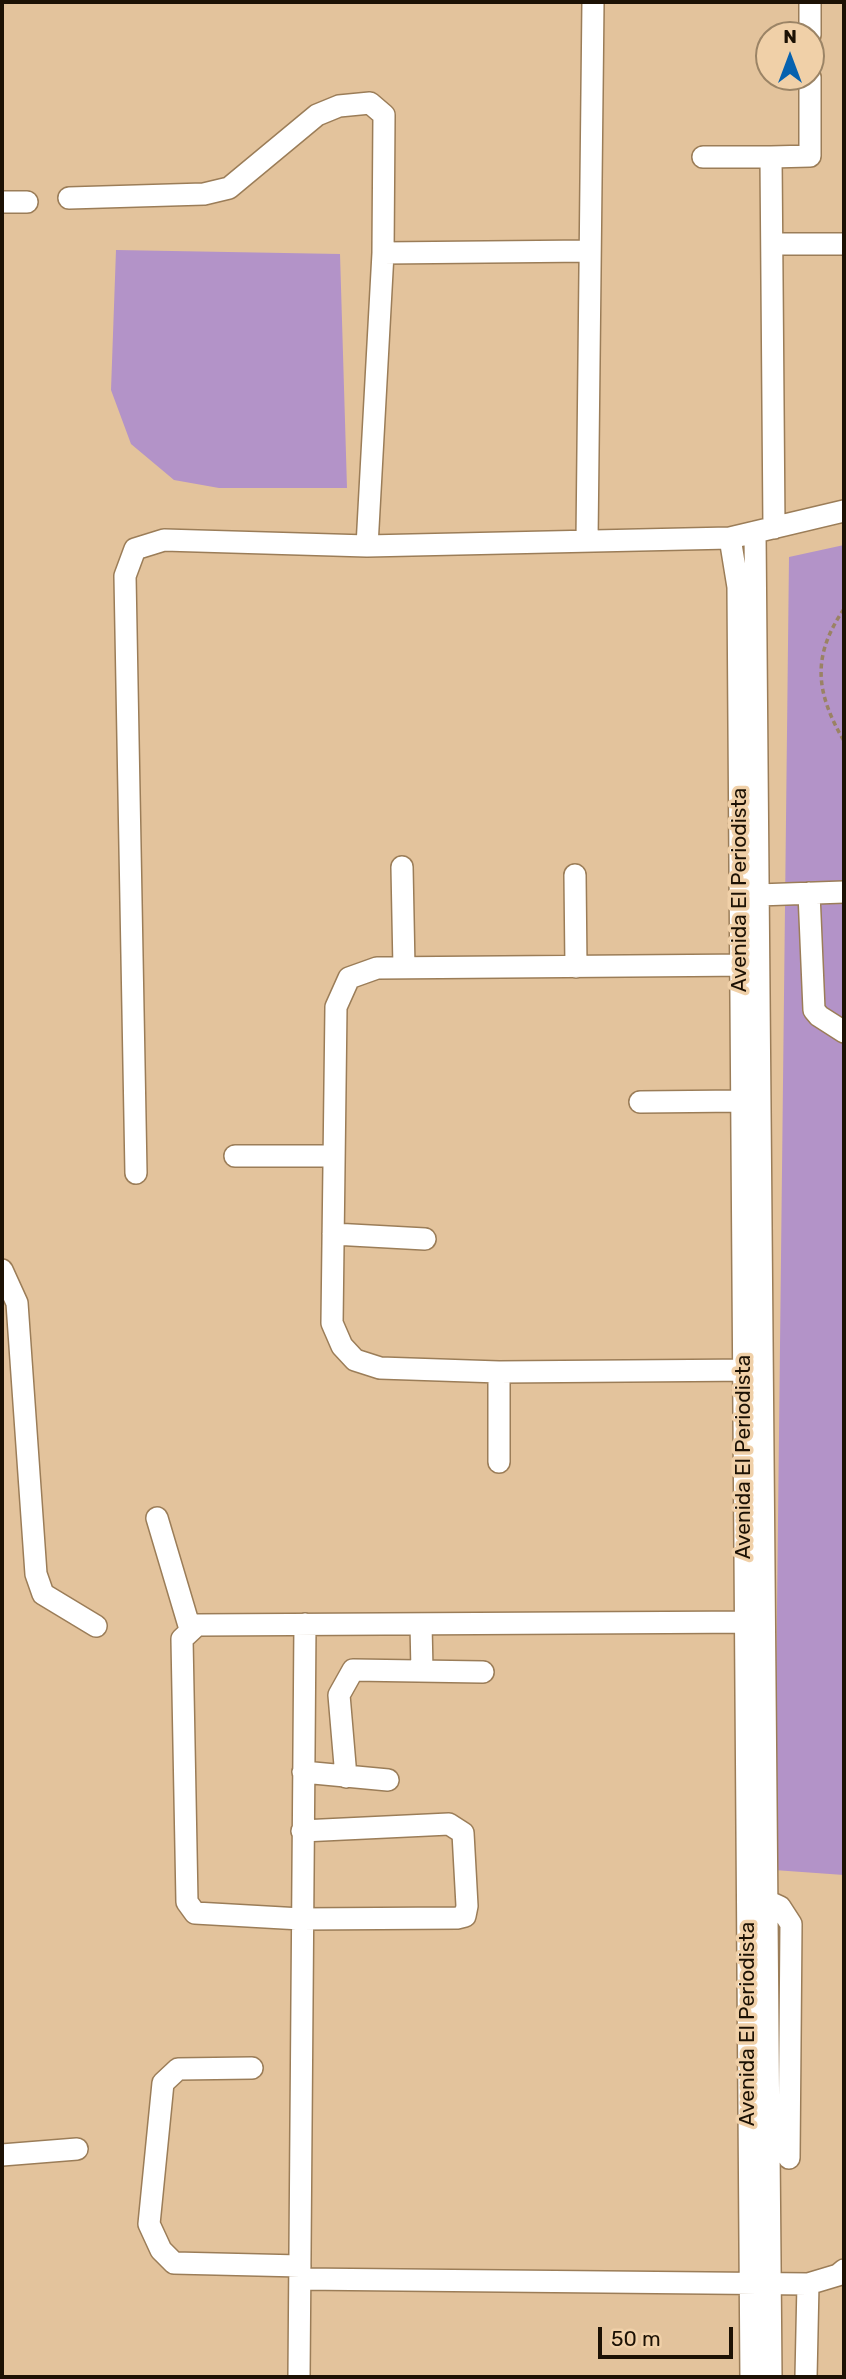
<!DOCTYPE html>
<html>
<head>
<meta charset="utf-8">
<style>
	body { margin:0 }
	#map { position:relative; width:846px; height:2379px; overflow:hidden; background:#e3c39c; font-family:Rubik,sans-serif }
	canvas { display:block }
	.frame { position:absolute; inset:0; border:4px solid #1c1104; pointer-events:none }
	.north { position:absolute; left:755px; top:21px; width:70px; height:70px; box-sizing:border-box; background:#f0d0a8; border:2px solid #9b8466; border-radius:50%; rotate:0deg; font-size:19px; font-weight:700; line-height:28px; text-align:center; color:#1c1104 }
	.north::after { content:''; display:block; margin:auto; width:24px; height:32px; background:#0762af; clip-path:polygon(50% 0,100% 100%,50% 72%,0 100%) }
	.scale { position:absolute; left:598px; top:2327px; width:135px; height:32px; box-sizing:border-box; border:4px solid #1c1104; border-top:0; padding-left:9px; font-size:21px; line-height:24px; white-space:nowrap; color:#1c1104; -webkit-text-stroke:5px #f0d0a8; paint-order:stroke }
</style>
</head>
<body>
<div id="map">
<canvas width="846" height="2379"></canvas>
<div class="frame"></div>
<div class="north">N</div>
<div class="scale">50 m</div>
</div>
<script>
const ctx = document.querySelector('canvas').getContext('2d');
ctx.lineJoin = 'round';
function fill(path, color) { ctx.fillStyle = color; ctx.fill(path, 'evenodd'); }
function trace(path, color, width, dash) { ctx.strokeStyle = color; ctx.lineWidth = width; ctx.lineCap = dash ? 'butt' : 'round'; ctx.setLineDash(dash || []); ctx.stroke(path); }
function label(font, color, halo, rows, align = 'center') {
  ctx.font = font + ' Rubik,sans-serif'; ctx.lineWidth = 7; ctx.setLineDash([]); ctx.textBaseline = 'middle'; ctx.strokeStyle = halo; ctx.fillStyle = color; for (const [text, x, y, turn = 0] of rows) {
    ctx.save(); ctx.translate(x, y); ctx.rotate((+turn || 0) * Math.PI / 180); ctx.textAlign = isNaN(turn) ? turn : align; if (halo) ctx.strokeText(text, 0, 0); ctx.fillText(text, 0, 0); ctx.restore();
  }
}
fill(new Path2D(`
	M 116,250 L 340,254 L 347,488 L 219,488 L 174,480 L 131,444 L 111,390 Z
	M 844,545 L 844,1875 L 774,1870 L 789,557 Z`), '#b393c8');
const minor = new Path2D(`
	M 810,35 L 810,2
	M 703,157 L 771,157
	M 69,198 L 204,194 L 229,188 L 317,115 L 339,106 L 370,103 L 384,115 L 383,253 L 367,546
	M 2,202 L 27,202
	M 772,244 L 844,244
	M 383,253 L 590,251
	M 774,528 L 771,157 L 810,156 L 810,77
	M 755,532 L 771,2377
	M 730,538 L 738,587 L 751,2377
	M 587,540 L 593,2
	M 402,867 L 404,968
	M 575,875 L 576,967
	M 809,893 L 814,1010 L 819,1016 L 844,1032
	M 758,895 L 844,892
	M 753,965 L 377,968 L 349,978 L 336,1007 L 332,1323 L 342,1346 L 355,1360 L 380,1368 L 499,1372 L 755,1370
	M 640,1102 L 741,1101
	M 235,1156 L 334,1156
	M 136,1173 L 125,576 L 135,549 L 164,540 L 367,546 L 730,538 L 844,511
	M 333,1234 L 425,1239
	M 2,1270 L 17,1303 L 36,1574 L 43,1594 L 96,1626
	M 499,1372 L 499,1462
	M 157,1518 L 190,1629
	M 421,1624 L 422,1671
	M 303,1772 L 388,1780
	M 346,1777 L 339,1695 L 353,1670 L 483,1672
	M 302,1831 L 449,1824 L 463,1833 L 467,1906 L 465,1916 L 457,1918 L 301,1919 L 195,1913 L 187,1902 L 182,1639 L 197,1625 L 759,1622
	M 767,1901 L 780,1907 L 791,1924 L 789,2158
	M 252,2068 L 178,2069 L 163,2083 L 149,2224 L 161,2250 L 174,2263 L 300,2266
	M 2,2155 L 77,2149
	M 300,2279 L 808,2284 L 838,2275 L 844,2270
	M 299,2377 L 305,1624
	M 806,2377 L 808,2284`);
trace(minor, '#9b7d58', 24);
trace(new Path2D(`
	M 844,609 C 811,657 816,693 844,741`), '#9a8264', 3.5, [5, 3.5]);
trace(minor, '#fff', 21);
label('21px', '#1c1104', '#f0d0a8', [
	["Avenida El Periodista",740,890,-90],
	["Avenida El Periodista",744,1457,-90],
	["Avenida El Periodista",748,2024,-90]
]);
</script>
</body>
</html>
